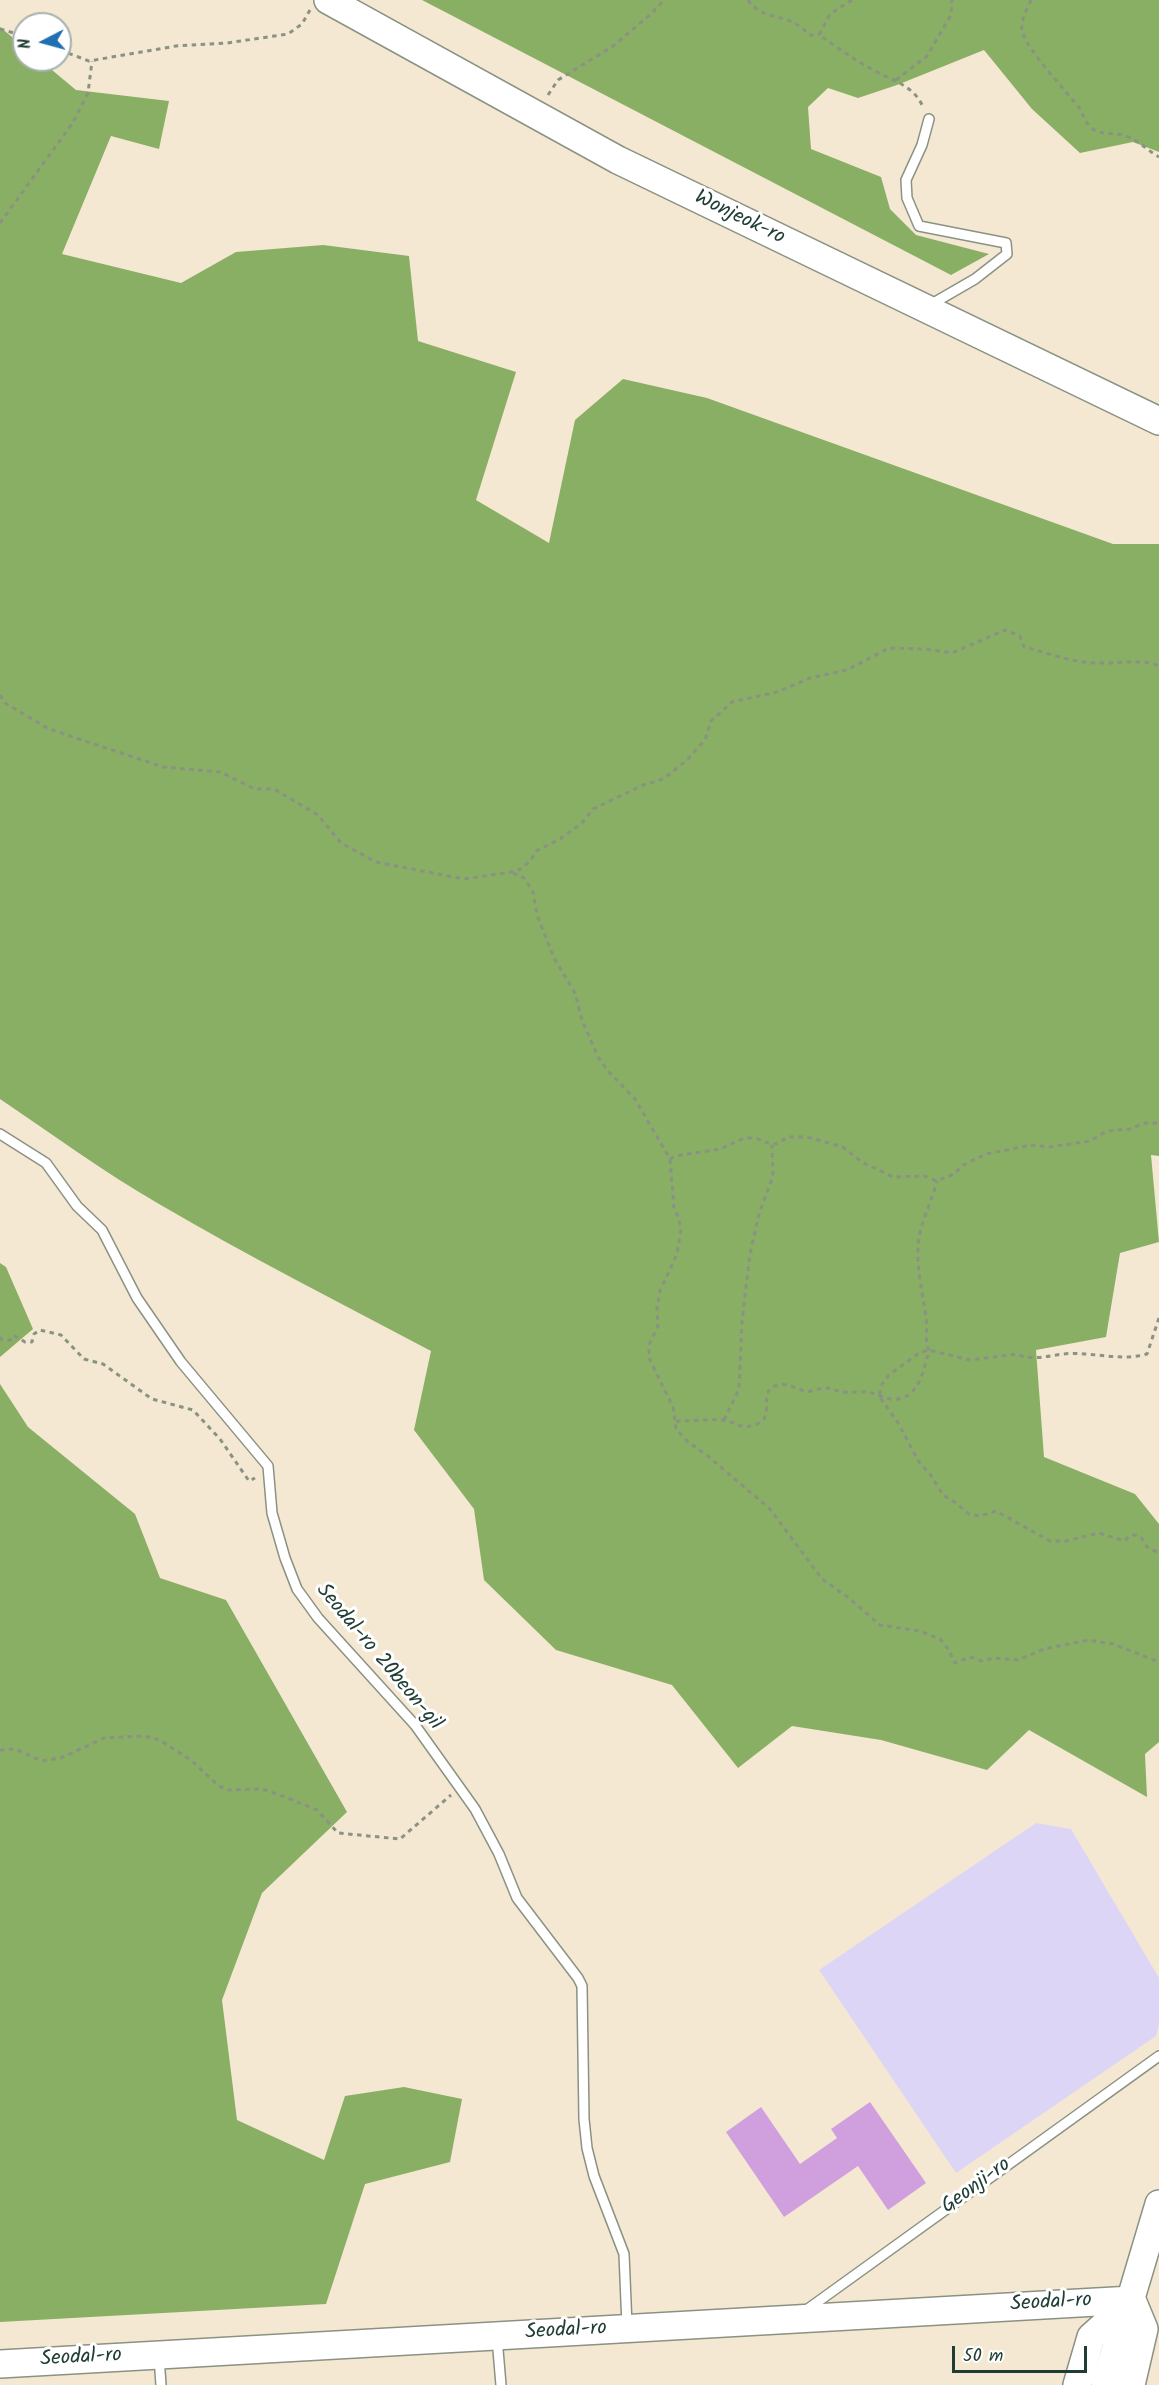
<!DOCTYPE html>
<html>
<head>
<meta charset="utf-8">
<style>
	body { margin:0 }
	#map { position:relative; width:1159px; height:2385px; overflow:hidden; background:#f5e8d2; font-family:Kalam,sans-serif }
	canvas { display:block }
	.north { position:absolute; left:12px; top:12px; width:60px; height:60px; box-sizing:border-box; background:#fff; border:2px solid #a5b1ae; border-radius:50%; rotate:264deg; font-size:16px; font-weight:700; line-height:24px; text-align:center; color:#1f3d34 }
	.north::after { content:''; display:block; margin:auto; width:21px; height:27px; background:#1f6fb2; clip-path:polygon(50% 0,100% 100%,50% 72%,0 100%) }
	.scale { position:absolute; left:952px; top:2346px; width:135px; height:27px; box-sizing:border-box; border:3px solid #1f3d34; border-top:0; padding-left:8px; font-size:18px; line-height:21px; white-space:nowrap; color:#1f3d34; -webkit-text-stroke:4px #fff; paint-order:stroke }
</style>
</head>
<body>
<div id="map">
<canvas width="1159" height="2385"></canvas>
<div class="north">N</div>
<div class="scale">50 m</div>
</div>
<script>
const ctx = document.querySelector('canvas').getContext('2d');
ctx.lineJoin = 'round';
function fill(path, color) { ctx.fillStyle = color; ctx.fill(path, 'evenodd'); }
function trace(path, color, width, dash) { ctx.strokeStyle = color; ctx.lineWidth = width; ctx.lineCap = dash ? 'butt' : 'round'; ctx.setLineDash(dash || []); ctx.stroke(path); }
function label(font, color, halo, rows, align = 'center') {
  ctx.font = font + ' Kalam,sans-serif'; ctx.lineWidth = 6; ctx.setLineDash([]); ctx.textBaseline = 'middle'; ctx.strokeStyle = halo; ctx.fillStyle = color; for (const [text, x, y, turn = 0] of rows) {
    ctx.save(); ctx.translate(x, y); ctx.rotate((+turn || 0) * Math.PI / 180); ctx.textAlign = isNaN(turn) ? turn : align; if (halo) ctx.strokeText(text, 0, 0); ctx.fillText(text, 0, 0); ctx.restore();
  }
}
fill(new Path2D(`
	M 1036,1823 L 1071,1829 L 1159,1978 L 1159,2025 L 1156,2036 L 956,2173 L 819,1970 Z`), '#ddd5f6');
fill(new Path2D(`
	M 422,0 L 1159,0 L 1159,152 L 1133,142 L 1080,153 L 1032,109 L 984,50 L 897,85 L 858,98 L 828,88 L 808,107 L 811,149 L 881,177 L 890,209 L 916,235 L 989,254 L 951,275 Z
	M 0,27 L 24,47 L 24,60 L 40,60 L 76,90 L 169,101 L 159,149 L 111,136 L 62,254 L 181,283 L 236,252 L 323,245 L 409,256 L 418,341 L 516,372 L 476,500 L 549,543 L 575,420 L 623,379 L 707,398 L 1113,544 L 1159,544 L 1159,1156 L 1151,1155 L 1159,1242 L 1120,1253 L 1106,1337 L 1036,1350 L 1044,1457 L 1135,1494 L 1159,1524 L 1159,1742 L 1145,1754 L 1147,1797 L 1029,1730 L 987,1770 L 881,1740 L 792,1726 L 738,1768 L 672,1685 L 556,1650 L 484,1580 L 474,1509 L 414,1430 L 431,1351 C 340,1303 248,1256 159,1204 C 104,1172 53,1135 0,1099 Z
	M 0,1263 L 6,1267 L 33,1329 L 0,1357 Z
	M 0,1384 L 28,1427 L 135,1514 L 160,1578 L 226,1600 L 347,1812 L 262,1893 L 222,2000 L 237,2120 L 324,2160 L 345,2096 L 404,2087 L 462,2099 L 450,2162 L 365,2184 L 326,2304 L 0,2322 Z`), '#89af64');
fill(new Path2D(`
	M 870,2102 L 926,2183 L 888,2210 L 858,2166 L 784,2217 L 726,2132 L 761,2107 L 800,2164 L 837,2138 L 831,2129 Z`), '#d09fde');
const lane = new Path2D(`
	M 929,119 L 922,145 L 906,180 L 907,198 L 919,226 L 1006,243 L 1007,254 L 975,279 L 930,305
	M 0,1134 L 46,1163 L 77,1206 L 102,1230 L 137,1298 L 181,1362 L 268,1466 L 272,1513 L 285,1558 L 297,1589 L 318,1618 L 415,1725 L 475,1809 L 499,1854 L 517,1898 L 578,1978 L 582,1986 L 584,2119 L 587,2148 L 594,2176 L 624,2254 L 627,2326
	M 805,2311 L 1159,2056
	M 497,2338 L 501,2385
	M 159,2357 L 161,2385`);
const secondary = new Path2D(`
	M 328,0 L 618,160 L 1159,421
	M 0,2364 L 1132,2300
	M 1077,2385 L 1091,2337 L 1131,2301
	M 1105,2385 L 1159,2204
	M 1131,2385 L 1144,2329 L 1132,2300`);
trace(lane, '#8a9283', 12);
trace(secondary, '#8a9283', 30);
trace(new Path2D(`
	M 748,0 C 766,24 788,10 809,35 L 819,35
	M 852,0 L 830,14 L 819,35 C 837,47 856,61 875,71 C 894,81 914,86 923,107
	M 1031,0 C 1027,9 1020,22 1022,31 C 1027,50 1067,92 1081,110 C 1092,143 1109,128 1131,138 C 1141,143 1150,152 1159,157
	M 0,29 L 24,36
	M 60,50 L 89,61 L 176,46 L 227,43 L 288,34 L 302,24 L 310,10
	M 896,80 L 927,56 L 951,15 L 952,0
	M 548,95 L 558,80 L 613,46 L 651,14 L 664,0
	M 0,223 L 72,124 L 88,93 L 92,61
	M 0,695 L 5,703 L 49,729 L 163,767 L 220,772 L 255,789 L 274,789 L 318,815 L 341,843 L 376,862 L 464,879 L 511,872 L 521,869 L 531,860 L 536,851 L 560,839 L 582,823 L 593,809 L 643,785 L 663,779 L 686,761 L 705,740 L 711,721 L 732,702 L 777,692 L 810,678 L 847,670 L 889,648 L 925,649 L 952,653 L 1005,630 L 1020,636 L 1024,647 C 1048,653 1073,663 1098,663 C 1118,664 1140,658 1159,666
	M 513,873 L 524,878 L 533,892 L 537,915 L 554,958 L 575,993 L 582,1020 L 598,1057 L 608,1071 L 635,1099 L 670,1159 L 674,1209 L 678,1216 L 681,1229 L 677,1254 L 660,1291 L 657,1308 L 658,1326 L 649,1345 L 649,1358 L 673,1407 L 676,1429 L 687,1441 L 709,1457 L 770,1509 L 822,1579 L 849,1598 L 880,1625 L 920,1631 L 940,1639 L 948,1649 L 955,1663 L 970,1657 L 982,1661 L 994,1658 L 1018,1660 L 1044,1649 L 1089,1640 L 1113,1644 L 1159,1662
	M 670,1159 L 675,1156 C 691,1153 707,1152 722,1148 C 732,1145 739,1138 749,1138 C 767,1137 769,1153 787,1137 L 807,1137 L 843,1147 L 862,1162 L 893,1177 L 924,1176 L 937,1181 L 954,1174 L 963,1165 L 986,1154 L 1032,1145 L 1049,1147 L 1090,1141 L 1107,1131 L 1130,1129 L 1145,1123 L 1159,1123
	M 1159,1318 L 1147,1354 C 1119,1362 1091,1351 1063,1354 C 1047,1356 1031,1361 1017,1354 L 970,1360 L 929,1350 L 919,1353 L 889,1375 L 882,1384 L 879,1396 L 898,1423 L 919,1462 L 930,1474 L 943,1495 L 956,1503 L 969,1514 L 980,1516 L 996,1511 L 1050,1541 L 1066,1541 L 1099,1533 L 1125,1541 C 1130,1534 1134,1534 1141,1537 L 1147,1547 L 1159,1553
	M 0,1337 L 2,1340 L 13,1340 L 15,1336 L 25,1342 L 32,1342 L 34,1334 L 40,1330 L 61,1335 L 84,1359 L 103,1364 L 152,1399 L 193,1410 L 220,1439 L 249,1481 L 255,1478
	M 724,1420 L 739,1389 L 742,1321 L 750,1254 L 759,1214 L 773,1176 L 772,1145
	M 676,1421 C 691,1421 707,1419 722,1420 C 737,1421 738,1431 757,1424 C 777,1416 755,1389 779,1385 C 789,1383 796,1389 805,1391 C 812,1393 820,1387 827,1388 C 833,1389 839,1392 845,1392 C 853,1393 861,1391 869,1392 C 876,1394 883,1398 891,1399 C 918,1402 924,1370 929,1350 C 924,1341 928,1328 926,1318 C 923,1295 917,1271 918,1248 C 918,1227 932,1202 937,1181
	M 0,1750 L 15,1749 L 42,1761 L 61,1758 L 104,1738 L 144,1736 L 160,1740 L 192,1761 L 219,1786 L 227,1790 L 262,1789 L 285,1797 L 317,1810 L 338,1833 L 400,1839 L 451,1795`), '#8a9283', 3, [4.5, 4.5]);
trace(lane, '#fff', 9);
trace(secondary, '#fff', 27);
label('21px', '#1f3d34', '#fff', [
	["Wonjeok-ro",739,219,26],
	["Seodal-ro 20beon-gil",378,1658,50],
	["Geonji-ro",977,2187,-36],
	["Seodal-ro",1051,2304,-3],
	["Seodal-ro",566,2332,-3],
	["Seodal-ro",81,2359,-3]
]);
</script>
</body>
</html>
